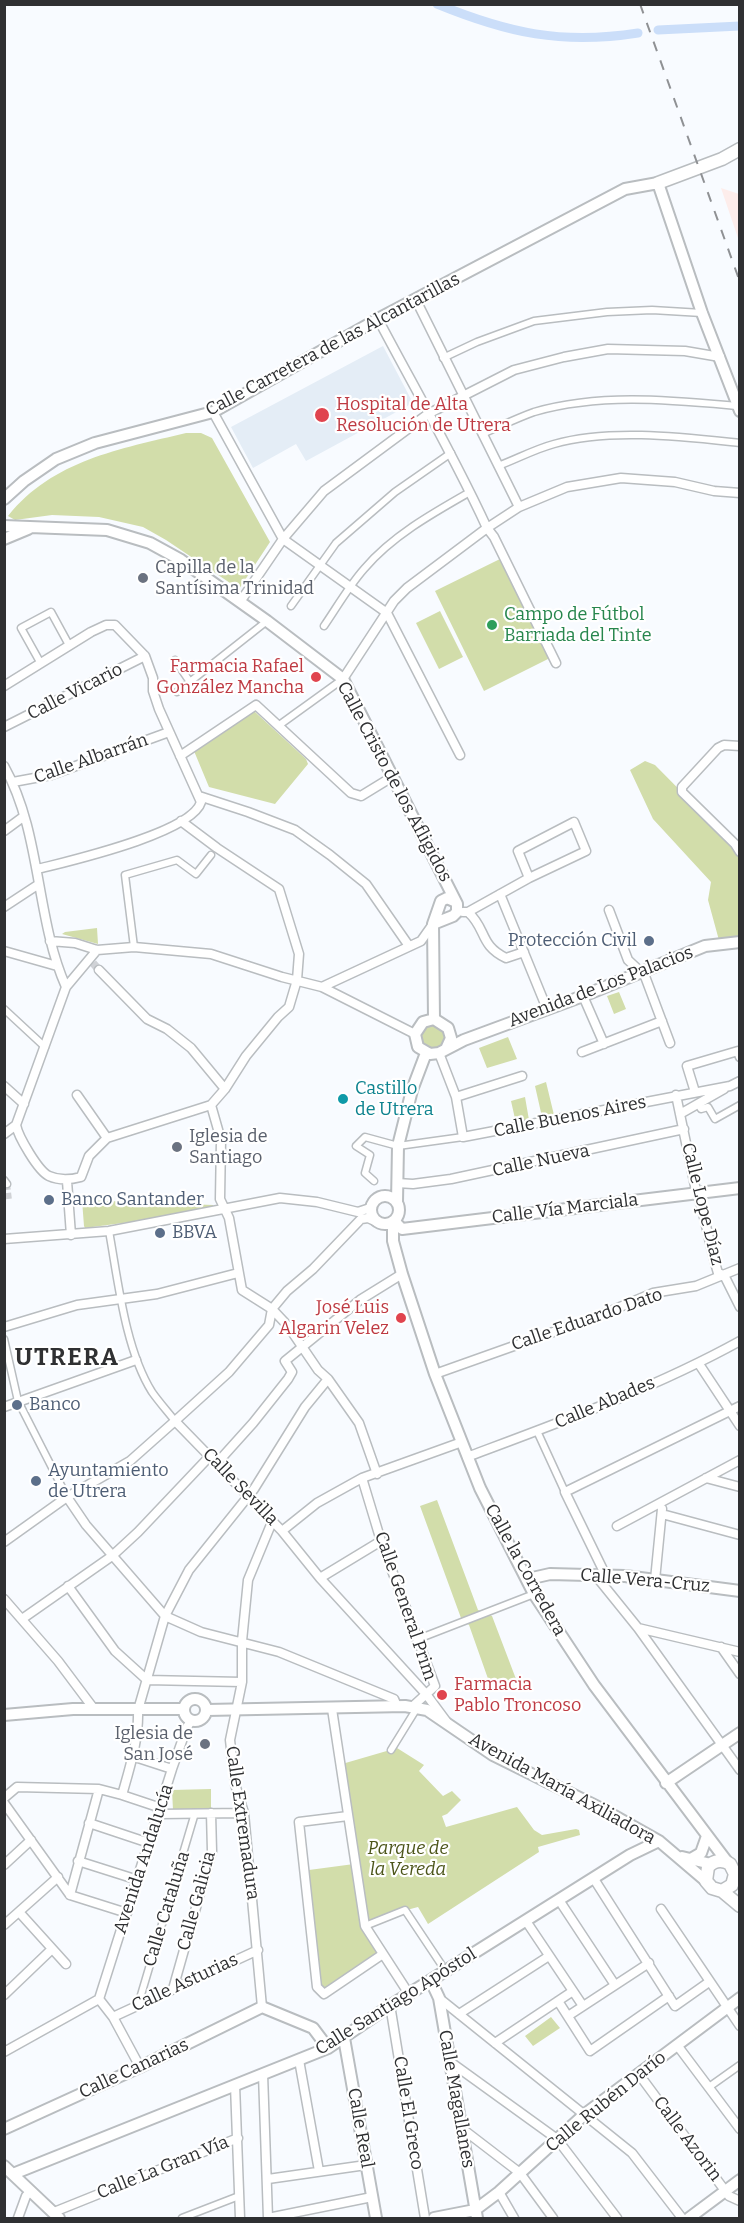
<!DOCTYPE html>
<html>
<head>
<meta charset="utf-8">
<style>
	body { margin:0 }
	#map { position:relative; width:744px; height:2223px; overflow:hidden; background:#f8fbff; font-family:Bitter,serif }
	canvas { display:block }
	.frame { position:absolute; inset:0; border:6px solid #2f3032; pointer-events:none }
</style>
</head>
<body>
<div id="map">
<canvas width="744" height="2223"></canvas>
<div class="frame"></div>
</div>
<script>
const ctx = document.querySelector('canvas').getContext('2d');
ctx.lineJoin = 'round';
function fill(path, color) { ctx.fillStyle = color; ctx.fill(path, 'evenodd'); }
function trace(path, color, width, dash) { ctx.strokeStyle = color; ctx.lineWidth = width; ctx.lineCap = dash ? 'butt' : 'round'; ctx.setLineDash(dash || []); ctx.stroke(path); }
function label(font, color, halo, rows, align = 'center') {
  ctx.font = font + ' Bitter,serif'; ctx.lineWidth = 4.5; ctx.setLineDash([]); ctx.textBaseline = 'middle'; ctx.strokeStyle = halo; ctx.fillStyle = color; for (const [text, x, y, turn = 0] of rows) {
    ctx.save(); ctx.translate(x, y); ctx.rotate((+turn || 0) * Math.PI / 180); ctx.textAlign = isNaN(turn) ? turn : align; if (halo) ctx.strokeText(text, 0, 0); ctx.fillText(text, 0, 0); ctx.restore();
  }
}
fill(new Path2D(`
	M 721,188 L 739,194 L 739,241 Z`), '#fdedeb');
fill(new Path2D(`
	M 383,346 L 413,403 L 306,461 L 296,444 L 253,468 L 231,427 Z`), '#e4edf6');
fill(new Path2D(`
	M 186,433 L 201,433 L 212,438 L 270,542 L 239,589 L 166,540 L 143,527 L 99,517 L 52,515 L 15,520 L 8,516 C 53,460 120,449 186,433 Z
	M 500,559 L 550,658 L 484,691 L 435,591 Z
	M 440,611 L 463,657 L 439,669 L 416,623 Z
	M 254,711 L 306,759 L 308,764 L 275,804 L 209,787 L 194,751 Z
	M 645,761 L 655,765 L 739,850 L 739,943 L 720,944 L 708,900 L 711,882 L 653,819 L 630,770 Z
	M 97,928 L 98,944 L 62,934 L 65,932 Z
	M 619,992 L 626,1009 L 614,1014 L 607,996 Z
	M420 1037a13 13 0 1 1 26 0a13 13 0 1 1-26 0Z
	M 508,1037 L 517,1059 L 487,1068 L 479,1048 Z
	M 546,1082 L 554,1115 L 542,1117 L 535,1086 Z
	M 525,1097 L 529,1120 L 516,1123 L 511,1101 Z
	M 82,1200 L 213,1205 L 213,1211 L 85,1228 L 84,1226 Z
	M 437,1500 L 478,1610 L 492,1616 L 516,1679 L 492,1690 L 469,1625 L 461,1618 L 420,1506 Z
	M 397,1748 L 424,1765 L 419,1771 L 443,1796 L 452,1791 L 461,1800 L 447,1814 L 442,1816 L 446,1827 L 517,1807 L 534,1830 L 542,1835 L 576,1829 L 579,1830 L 580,1835 L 538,1847 L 539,1852 L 428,1924 L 418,1907 L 369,1920 L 342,1764 Z
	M 211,1789 L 211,1808 L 173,1810 L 172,1790 Z
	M 354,1864 L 363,1927 L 380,1954 L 323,1993 L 319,1985 L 309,1870 Z
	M 551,2017 L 560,2028 L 533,2046 L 525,2036 Z`), '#d2ddaa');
trace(new Path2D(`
	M 437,4 C 508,33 562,45 638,33
	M 658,30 L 740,26`), '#cbdef9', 9);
trace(new Path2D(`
	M 7,1184 L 9,1200`), '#d0d2d6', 6, [6, 3]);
trace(new Path2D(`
	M 93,963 L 99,970`), '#d0d2d6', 8, [8, 4]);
const pedestrian = new Path2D(`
	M 443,358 L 477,342 L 534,321 L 607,312 L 652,310 L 702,313
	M 482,434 C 499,427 517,418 534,412 C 601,393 669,400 737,406
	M 498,466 C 517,459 535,449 554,444 C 610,428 683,437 740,443
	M 291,606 L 336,543 L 395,492 L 451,453
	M 324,626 C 337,607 349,586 364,569 C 392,536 433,513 470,492
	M 175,660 L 190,682
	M 40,662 L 21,628 L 51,612 L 69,645
	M 177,692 L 267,621
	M 278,726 L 343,679
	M 134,947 L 125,875 L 177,860 L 196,874 L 211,855
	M 4,1009 L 45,1047
	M 698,1104 L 701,1109 L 708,1107 L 715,1119 L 740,1105
	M 4,1180 L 7,1184
	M 374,1181 L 365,1173 L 370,1155 L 356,1146 L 365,1137 L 398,1146 L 463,1137
	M 109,1231 C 118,1280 125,1349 152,1392 C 159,1402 168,1412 175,1421
	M 4,1339 L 18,1401 L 67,1497
	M 537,1431 L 565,1492
	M 416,1642 L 418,1639 L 534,1594
	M 391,1750 L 417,1708
	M 365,1926 L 405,1910 L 441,1964
	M 138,2005 L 195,1813
	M 709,2087 L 740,2065
	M 182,2218 L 239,2196`);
const minor = new Path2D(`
	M 416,300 L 519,507
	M 378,319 C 415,389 454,456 487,528 L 494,537 L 556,663
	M 213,412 L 283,539 L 387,613 L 460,755
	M 240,602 L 283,539 L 324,491 L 428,414 L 463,396 L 514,370 L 564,357 L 608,349 L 685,351 L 720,357
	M 343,679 L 394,601 L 407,588 L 487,528 L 519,507 L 567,487 L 621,478 L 675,482 L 714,491 L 740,493
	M 4,686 L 91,632 L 106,625 L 115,625 L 145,656 L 153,678 L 153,691 L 159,709 L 201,802 C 192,833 69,861 38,869
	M 4,727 L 145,656
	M 740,746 L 724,745 L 718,748 L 682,787 L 682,792 L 735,844 L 740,852
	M 180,756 L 256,705 L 351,793 L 361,796 L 392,777
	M 4,766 C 42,834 35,917 66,987
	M 13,782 L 51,775 L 169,732
	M 199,796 L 248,812 L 295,830 L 330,855 L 366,884 L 409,946
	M 4,831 L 23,817
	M 500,894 L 547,1009
	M 4,907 L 39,884
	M 609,910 L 628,960 L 641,972
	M 463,912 L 468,912 C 487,929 479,945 506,958 L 524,952
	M 468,912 L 529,878 L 586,851 L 574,822 L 518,851 L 529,878
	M 50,941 L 75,943 L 97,950 L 134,947 L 211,954 L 282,977 L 322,987 L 415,1034
	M 4,951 L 57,966
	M 99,970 L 147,1019 L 167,1029 L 191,1048 L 225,1089
	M 643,971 L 670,1043
	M 322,987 L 421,941 L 433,924
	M 583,996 L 604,1044
	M 582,1052 L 662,1021
	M 439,1053 L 456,1097 L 463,1137 L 730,1086 L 740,1081
	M 4,1086 L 24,1104
	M 695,1092 L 687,1066 L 738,1051 L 740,1057
	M 77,1095 L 107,1138
	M 676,1095 L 695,1186 C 705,1214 709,1244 718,1273 L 724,1275 L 740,1307
	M 456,1097 L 522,1076
	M 211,1105 L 221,1140 L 220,1199 L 229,1218 L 242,1290 L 272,1309 L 288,1326 L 318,1370 L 328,1379 L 359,1423 L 377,1474
	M 680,1114 L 724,1089
	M 16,1125 C 18,1136 38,1171 49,1176 C 60,1181 70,1180 81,1177 L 89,1156 L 107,1138 L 211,1105 L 225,1089 L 246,1056 L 278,1017 L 289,1007 L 297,980 L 299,954 L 279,889 L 217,848 L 181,821
	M 4,1134 L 16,1125 L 66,987 L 97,950
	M 67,1181 L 71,1235
	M 397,1183 L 413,1184 L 451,1179 L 684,1129
	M 358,1212 L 370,1208
	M 4,1239 L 109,1231 L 280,1198 L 317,1202 L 358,1212
	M 4,1327 L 77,1305 L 157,1294 L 238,1273
	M 699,1364 L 740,1426
	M 435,1374 L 601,1315 L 653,1293 L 696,1286 L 740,1268
	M 4,1407 L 136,1360
	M 175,1421 L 282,1531 L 320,1578 L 426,1694 L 446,1721
	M 467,1457 C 558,1423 655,1388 740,1341
	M 217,1463 L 253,1423 L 288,1379 L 292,1372 L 285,1361 L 360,1300 L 402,1274
	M 362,1478 L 381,1541 L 435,1686 L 412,1707
	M 706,1478 L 740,1487
	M 67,1497 L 86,1525 L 165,1616 L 201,1632 L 279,1652 L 394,1699 L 397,1706
	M 662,1514 L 740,1535
	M 617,1526 L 740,1460
	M 282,1531 L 317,1503 L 362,1478 L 462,1442
	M 4,1542 L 67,1497 L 130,1461 L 175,1421 L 229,1372 L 269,1325 L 272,1309 L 287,1291 L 313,1269 L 361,1219 L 368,1218 L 375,1221
	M 596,1576 L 638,1628 L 740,1652
	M 606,1576 L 565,1492 L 740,1406
	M 320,1578 L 381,1541
	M 655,1580 L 662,1509
	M 68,1586 L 115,1651 L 147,1680 L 242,1682
	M 4,1599 L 58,1661 L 94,1709
	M 22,1619 L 112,1556 L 138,1532 L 210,1456
	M 638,1628 L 740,1770
	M 721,1647 L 740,1674
	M 332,1709 L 365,1926 L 409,1994
	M 132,1756 L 172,1769
	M 122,1795 C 130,1767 139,1739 138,1710 L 165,1616 L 189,1570 L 254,1489 L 305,1407 L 328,1379
	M 4,1798 L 17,1787 L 99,1789 L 122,1795 L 161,1808
	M 4,1803 L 70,1895
	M 159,1814 L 244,1813
	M 348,1816 L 299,1822 L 317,1987 L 324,1994 L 383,1954
	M 89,1823 L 149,1843
	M 78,1861 L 138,1880
	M 4,1865 L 31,1840
	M 594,1879 L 675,2006 L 709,1982
	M 70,1895 L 99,1789
	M 70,1895 L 127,1913
	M 559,1900 L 615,1985
	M 661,1909 L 740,2026
	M 19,1912 L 66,1964
	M 526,1921 L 583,2006
	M 4,1925 L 58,1877
	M 173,1989 L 212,1851 L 211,1813
	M 4,1995 L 52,1949
	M 439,1998 L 632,2153 L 682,2218
	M 99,1999 L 172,1769 L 187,1727 L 191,1721
	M 99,1999 L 113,2017 L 140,2067
	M 558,2001 L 590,2051 L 669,1996
	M 262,2007 L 244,1813 L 235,1784 L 230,1740 L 242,1682 L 242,1641 L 248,1580 L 272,1522
	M 388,2007 L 391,2011 L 425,2218
	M 459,2014 L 549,1956
	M 568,2016 L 649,1963
	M 113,2017 L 258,1950
	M 495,2043 L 573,1991
	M 677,2045 L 740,2129
	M 4,2052 L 99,1999
	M 299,2060 L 319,2171
	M 449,2061 L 557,2139 L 617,2218
	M 638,2073 L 729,2196 L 740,2201
	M 263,2074 L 268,2218
	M 235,2085 L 240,2218
	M 460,2127 L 520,2173 L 553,2218
	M 268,2179 L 366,2165
	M 499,2192 L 514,2218
	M 54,2212 L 238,2138
	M 18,2218 L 26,2196 L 31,2191
	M 268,2218 L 372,2197`);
const tertiary = new Path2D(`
	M 4,499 L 24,481 L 56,459 L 95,443 L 213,412 L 378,319 L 625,189 L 658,183 L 702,313 L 740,411
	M 4,526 L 107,530 L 150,543 L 181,560 L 267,621 L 343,679 L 457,904 L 457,912 L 453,916 L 433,924
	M 4,539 L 28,529
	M 434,1019 L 433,924 L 441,901 L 447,898 L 456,902
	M 446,1049 L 451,1038 L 448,1028 L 434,1019 L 423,1022 L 415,1034 L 418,1047 L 430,1054 L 439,1053 L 464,1040 L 583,996 L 705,946 L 740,942
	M371 1210a14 14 0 1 1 28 0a14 14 0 1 1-28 0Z
	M 397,1202 L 398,1146 L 412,1090 L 426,1053
	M 394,1221 L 402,1229 L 740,1188
	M 393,1222 L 393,1241 L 402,1274 L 435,1374 L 480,1488 L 534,1594 L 594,1685 L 728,1863
	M 528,1579 L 550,1574 L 625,1576 L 740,1591
	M184 1710a11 11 0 1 1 22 0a11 11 0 1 1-22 0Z
	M 207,1710 L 405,1706 L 427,1710 L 493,1755 L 604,1810 L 659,1841 L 706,1881
	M 4,1715 L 73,1709 L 184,1709
	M 666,1783 L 740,1733
	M 682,1857 L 711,1864
	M 689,1860 L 701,1853 L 707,1836
	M 431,1981 L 439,1998 L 477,2218
	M 344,2038 L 376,2218
	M 4,2129 L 140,2067 L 262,2007 L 313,2028 L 328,2048
	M 4,2166 L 59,2218
	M 13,2174 L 328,2048 L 388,2007 L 630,1855 L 659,1841
	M 434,2218 L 475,2210 L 499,2192 L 585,2114 L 740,1998
	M 689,2218 L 740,2180`);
const secondary = new Path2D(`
	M 658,183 L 722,159 L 740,149
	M 722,1891 L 732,1885 L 735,1874 L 730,1864 C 722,1859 714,1860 708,1867 L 706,1881 L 712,1888 L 722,1891 L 740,1906`);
trace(pedestrian, '#b9bdc0', 9);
trace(minor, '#b9bdc0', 11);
trace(tertiary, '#b9bdc0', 14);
trace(secondary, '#b9bdc0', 15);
trace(pedestrian, '#fff', 6);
trace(minor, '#fff', 8);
trace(tertiary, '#fff', 10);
trace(secondary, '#fff', 12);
trace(new Path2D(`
	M 640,4 L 740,282`), '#8f9194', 2, [10, 10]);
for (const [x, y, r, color] of [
	[322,415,8,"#e0444e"],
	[143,578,6,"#6b7280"],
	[492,625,6,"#2e9e5b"],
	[316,677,6,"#e0444e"],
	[649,941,6,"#5c6f8a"],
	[343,1099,6,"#0f9aa8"],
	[177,1147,6,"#6b7280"],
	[49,1200,6,"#5c6f8a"],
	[160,1233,6,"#5c6f8a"],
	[401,1318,6,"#e0444e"],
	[17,1405,6,"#5c6f8a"],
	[36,1481,6,"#5c6f8a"],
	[442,1695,6,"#e0444e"],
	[205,1744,6,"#6b7280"]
]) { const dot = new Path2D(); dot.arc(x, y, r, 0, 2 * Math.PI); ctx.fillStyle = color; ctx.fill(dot); trace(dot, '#fff', 2); }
label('18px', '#2f3032', '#fff', [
	["Calle Carretera de las Alcantarillas",333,345,-28],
	["Calle Vicario",75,692,-27],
	["Calle Albarrán",91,759,-19],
	["Calle Cristo de los Afligidos",394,782,62],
	["Avenida de Los Palacios",601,987,-21],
	["Calle Buenos Aires",570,1117,-11],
	["Calle Nueva",541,1161,-12],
	["Calle Lope Díaz",702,1204,76],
	["Calle Vía Marciala",565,1209,-7],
	["Calle Eduardo Dato",587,1320,-19],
	["Calle Abades",605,1403,-23],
	["Calle Sevilla",240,1487,46],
	["Calle la Corredera",525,1570,61],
	["Calle Vera-Cruz",645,1581,5],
	["Calle General Prim",405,1606,71],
	["Avenida María Axiliadora",562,1789,29],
	["Calle Extremadura",242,1823,82],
	["Avenida Andalucía",144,1859,-72],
	["Calle Galicia",197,1901,-75],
	["Calle Cataluña",167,1909,-73],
	["Calle Asturias",185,1983,-25],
	["Calle Santiago Apóstol",396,2002,-32],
	["Calle Canarias",134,2069,-25],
	["Calle Magallanes",456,2099,80],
	["Calle Rubén Darío",606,2102,-39],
	["Calle El Greco",408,2113,81],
	["Calle Real",360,2128,80],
	["Calle Azorin",687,2139,53],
	["Calle La Gran Vía",163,2168,-22]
]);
label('18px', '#be3a42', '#fff', [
	["Hospital de Alta",336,405],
	["Resolución de Utrera",336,426],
	["Farmacia Rafael",304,667,"right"],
	["González Mancha",304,688,"right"],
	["José Luis",389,1308,"right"],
	["Algarin Velez",389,1329,"right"],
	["Farmacia",454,1685],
	["Pablo Troncoso",454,1706]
], 'left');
label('18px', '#5b616d', '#fff', [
	["Capilla de la",155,568],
	["Santísima Trinidad",155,589],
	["Iglesia de",189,1137],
	["Santiago",189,1158],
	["Iglesia de",193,1734,"right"],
	["San José",193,1755,"right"]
], 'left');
label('18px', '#27864d', '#fff', [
	["Campo de Fútbol",504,615],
	["Barriada del Tinte",504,636]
], 'left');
label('18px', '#4e5e75', '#fff', [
	["Protección Civil",637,941,"right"],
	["Banco Santander",61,1200],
	["BBVA",172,1233],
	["Banco",29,1405],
	["Ayuntamiento",48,1471],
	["de Utrera",48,1492]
], 'left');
label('18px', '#0d838f', '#fff', [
	["Castillo",355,1089],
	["de Utrera",355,1110]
], 'left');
label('italic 18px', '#4c551a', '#fff', [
	["Parque de",408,1849],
	["la Vereda",408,1870]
]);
ctx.letterSpacing = '1.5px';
label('bold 24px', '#2f3032', '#fff', [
	["UTRERA",67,1358]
]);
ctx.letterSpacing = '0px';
</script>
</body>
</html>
